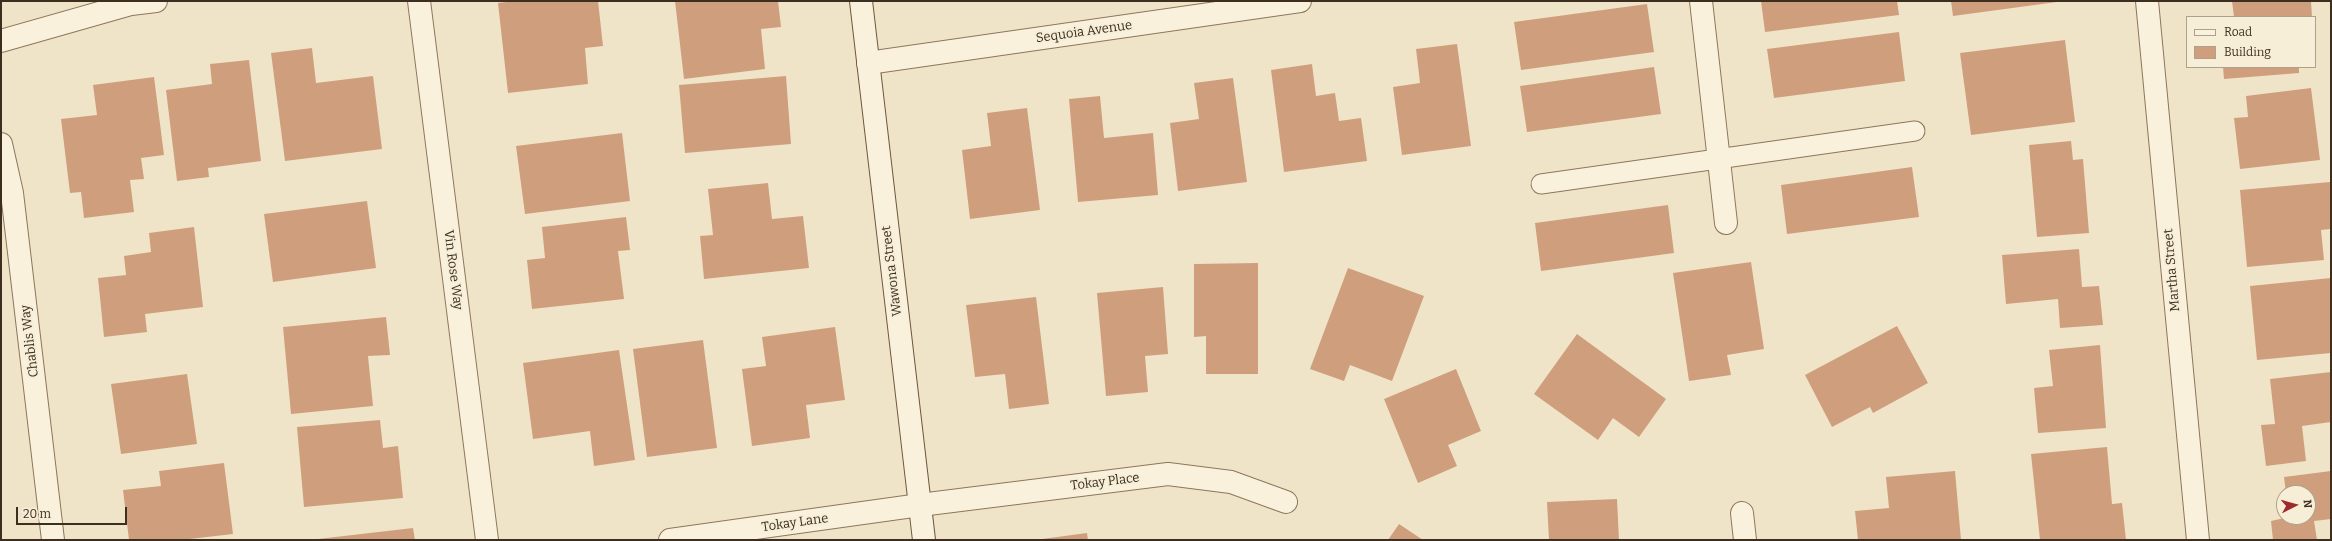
<!DOCTYPE html>
<html>
<head>
<meta charset="utf-8">
<style>
	body { margin:0 }
	#map { position:relative; width:2332px; height:541px; overflow:hidden; background:#f0e4c8; font-family:Bitter,serif }
	canvas { display:block }
	.frame { position:absolute; inset:0; border:2px solid #3d2e20; pointer-events:none }
	.legend { position:absolute; left:2186px; top:16px; width:130px; height:52px; box-sizing:border-box; background:#f7eed8; border:1px solid #ada18e; margin:0; padding:5px 7px; list-style:none; font-size:12px; color:#3d2e20 }
	.legend li { display:flex; align-items:center; gap:8px; height:20px }
	.legend b { width:20px; border:1px solid #ada18e }
	.north { position:absolute; left:2276px; top:485px; width:40px; height:40px; box-sizing:border-box; background:#f7eed8; border:1px solid #ada18e; border-radius:50%; rotate:84deg; font-size:11px; font-weight:700; line-height:16px; text-align:center; color:#3d2e20 }
	.north::after { content:''; display:block; margin:auto; width:14px; height:18px; background:#9e2a2b; clip-path:polygon(50% 0,100% 100%,50% 72%,0 100%) }
	.scale { position:absolute; left:16px; top:507px; width:111px; height:18px; box-sizing:border-box; border:2px solid #3d2e20; border-top:0; padding-left:5px; font-size:12px; line-height:14px; white-space:nowrap; color:#3d2e20; -webkit-text-stroke:3px #f7eed8; paint-order:stroke }
</style>
</head>
<body>
<div id="map">
<canvas width="2332" height="541"></canvas>
<div class="frame"></div>
<ul class="legend">
<li><b style="height:5px;background:#faf1dc"></b>Road</li>
<li><b style="height:11px;background:#cf9f7d"></b>Building</li>
</ul>
<div class="north">N</div>
<div class="scale">20 m</div>
</div>
<script>
const ctx = document.querySelector('canvas').getContext('2d');
ctx.lineJoin = 'round';
function fill(path, color) { ctx.fillStyle = color; ctx.fill(path, 'evenodd'); }
function trace(path, color, width, dash) { ctx.strokeStyle = color; ctx.lineWidth = width; ctx.lineCap = dash ? 'butt' : 'round'; ctx.setLineDash(dash || []); ctx.stroke(path); }
function label(font, color, halo, rows, align = 'center') {
  ctx.font = font + ' Bitter,serif'; ctx.lineWidth = 4; ctx.setLineDash([]); ctx.textBaseline = 'middle'; ctx.strokeStyle = halo; ctx.fillStyle = color; for (const [text, x, y, turn = 0] of rows) {
    ctx.save(); ctx.translate(x, y); ctx.rotate((+turn || 0) * Math.PI / 180); ctx.textAlign = isNaN(turn) ? turn : align; if (halo) ctx.strokeText(text, 0, 0); ctx.fillText(text, 0, 0); ctx.restore();
  }
}
fill(new Path2D(`
	M 515,1 L 598,1 L 603,46 L 585,48 L 588,84 L 508,93 L 498,3 Z
	M 675,1 L 778,1 L 781,27 L 761,29 L 765,69 L 684,79 Z
	M 1761,1 L 1897,1 L 1899,15 L 1765,32 Z
	M 1951,1 L 2057,1 L 2057,2 L 1953,16 Z
	M 2232,1 L 2311,1 L 2312,17 L 2234,17 Z
	M 1647,4 L 1654,52 L 1521,70 L 1514,22 Z
	M 1899,32 L 1905,81 L 1774,98 L 1767,49 Z
	M 2065,40 L 2075,122 L 1971,135 L 1960,53 Z
	M 1457,44 L 1471,146 L 1402,155 L 1393,87 L 1420,83 L 1416,49 Z
	M 312,48 L 316,83 L 373,76 L 382,149 L 285,161 L 271,53 Z
	M 249,60 L 261,161 L 208,168 L 209,177 L 177,181 L 166,90 L 212,84 L 210,64 Z
	M 1312,64 L 1316,96 L 1335,93 L 1339,121 L 1361,118 L 1367,161 L 1284,172 L 1271,70 Z
	M 1654,67 L 1661,114 L 1527,132 L 1520,86 Z
	M 2223,67 L 2299,67 L 2299,73 L 2224,79 Z
	M 786,76 L 791,144 L 685,153 L 679,85 Z
	M 154,77 L 164,155 L 141,158 L 144,179 L 130,180 L 134,212 L 84,218 L 81,192 L 70,193 L 61,119 L 97,115 L 93,85 Z
	M 1233,78 L 1247,182 L 1178,191 L 1170,123 L 1199,119 L 1194,83 Z
	M 2311,88 L 2320,160 L 2240,169 L 2234,118 L 2248,117 L 2246,96 Z
	M 1100,96 L 1104,138 L 1153,133 L 1158,195 L 1078,202 L 1069,99 Z
	M 1027,108 L 1040,210 L 970,219 L 962,150 L 991,146 L 987,113 Z
	M 622,133 L 630,201 L 525,214 L 516,146 Z
	M 2071,141 L 2073,160 L 2083,159 L 2089,233 L 2037,237 L 2029,145 Z
	M 1912,167 L 1919,217 L 1787,234 L 1781,185 Z
	M 2330,182 L 2331,229 L 2321,230 L 2324,260 L 2247,267 L 2240,190 Z
	M 768,183 L 772,219 L 803,216 L 809,268 L 704,279 L 700,236 L 713,235 L 708,189 Z
	M 367,201 L 376,268 L 273,282 L 264,214 Z
	M 1668,205 L 1674,253 L 1541,271 L 1535,223 Z
	M 626,217 L 630,250 L 618,251 L 624,299 L 532,309 L 527,260 L 545,258 L 542,227 Z
	M 194,227 L 203,307 L 145,314 L 147,332 L 104,337 L 98,278 L 126,275 L 124,256 L 151,252 L 149,233 Z
	M 2079,249 L 2082,287 L 2099,286 L 2103,325 L 2060,328 L 2058,299 L 2006,304 L 2002,255 Z
	M 1751,262 L 1764,349 L 1727,355 L 1731,375 L 1689,381 L 1673,273 Z
	M 1258,263 L 1258,374 L 1206,374 L 1206,336 L 1194,337 L 1194,264 Z
	M 1348,268 L 1424,296 L 1392,381 L 1350,365 L 1344,381 L 1310,369 Z
	M 2331,278 L 2331,353 L 2257,360 L 2250,286 Z
	M 1163,287 L 1168,354 L 1145,356 L 1148,392 L 1106,396 L 1097,293 Z
	M 1036,297 L 1049,404 L 1009,409 L 1005,374 L 975,377 L 966,305 Z
	M 386,317 L 390,355 L 368,356 L 373,406 L 291,414 L 283,327 Z
	M 1897,326 L 1928,383 L 1873,413 L 1870,407 L 1832,427 L 1805,375 Z
	M 835,327 L 845,400 L 806,405 L 810,438 L 752,446 L 742,369 L 766,366 L 762,337 Z
	M 1577,334 L 1666,399 L 1639,437 L 1613,418 L 1598,440 L 1534,394 Z
	M 703,340 L 717,448 L 647,457 L 633,349 Z
	M 2100,345 L 2106,428 L 2038,433 L 2034,388 L 2053,386 L 2049,350 Z
	M 619,350 L 635,460 L 594,466 L 590,431 L 533,439 L 523,363 Z
	M 1456,369 L 1481,431 L 1448,445 L 1457,466 L 1418,483 L 1384,399 Z
	M 2331,372 L 2331,422 L 2302,426 L 2306,461 L 2266,466 L 2261,425 L 2275,424 L 2270,379 Z
	M 187,374 L 197,444 L 121,454 L 111,384 Z
	M 380,420 L 383,448 L 398,446 L 403,498 L 304,507 L 297,427 Z
	M 2107,447 L 2112,504 L 2122,503 L 2126,540 L 2040,540 L 2031,454 Z
	M 224,463 L 233,534 L 181,540 L 129,540 L 123,490 L 161,486 L 159,471 Z
	M 1955,471 L 1961,540 L 1858,540 L 1855,511 L 1889,508 L 1886,477 Z
	M 2331,471 L 2331,519 L 2314,521 L 2317,540 L 2273,540 L 2271,521 L 2289,517 L 2308,517 L 2308,493 L 2286,493 L 2284,477 Z
	M 1617,499 L 1619,540 L 1549,540 L 1547,502 Z
	M 1399,524 L 1423,540 L 1388,540 Z
	M 413,528 L 415,540 L 318,540 L 318,539 Z
	M 1087,533 L 1088,540 L 1042,540 L 1042,539 Z`), '#cf9f7d');
const lane = new Path2D(`
	M 1541,184 L 1915,131`);
const street = new Path2D(`
	M 419,1 L 487,540
	M 1701,1 L 1726,223
	M 2147,1 L 2198,540
	M 1,41 L 131,4 L 156,1
	M 868,63 L 1300,1
	M 1,144 L 12,193 L 53,540
	M 1742,513 L 1745,540
	M 670,540 L 920,505 L 1168,474 L 1231,482 L 1286,502`);
const secondary = new Path2D(`
	M 861,1 L 924,540`);
trace(lane, '#8d765c', 21);
trace(street, '#8d765c', 24);
trace(secondary, '#6f573f', 24);
trace(lane, '#faf1dc', 19);
trace(street, '#faf1dc', 22);
trace(secondary, '#faf1dc', 22);
label('13px', '#3d2e20', '#f7eed8', [
	["Sequoia Avenue",1084,32,-8],
	["Vin Rose Way",453,270,83],
	["Martha Street",2172,270,-95],
	["Wawona Street",892,271,-97],
	["Chablis Way",30,341,-97],
	["Tokay Place",1105,482,-7],
	["Tokay Lane",795,523,-8]
]);
</script>
</body>
</html>
